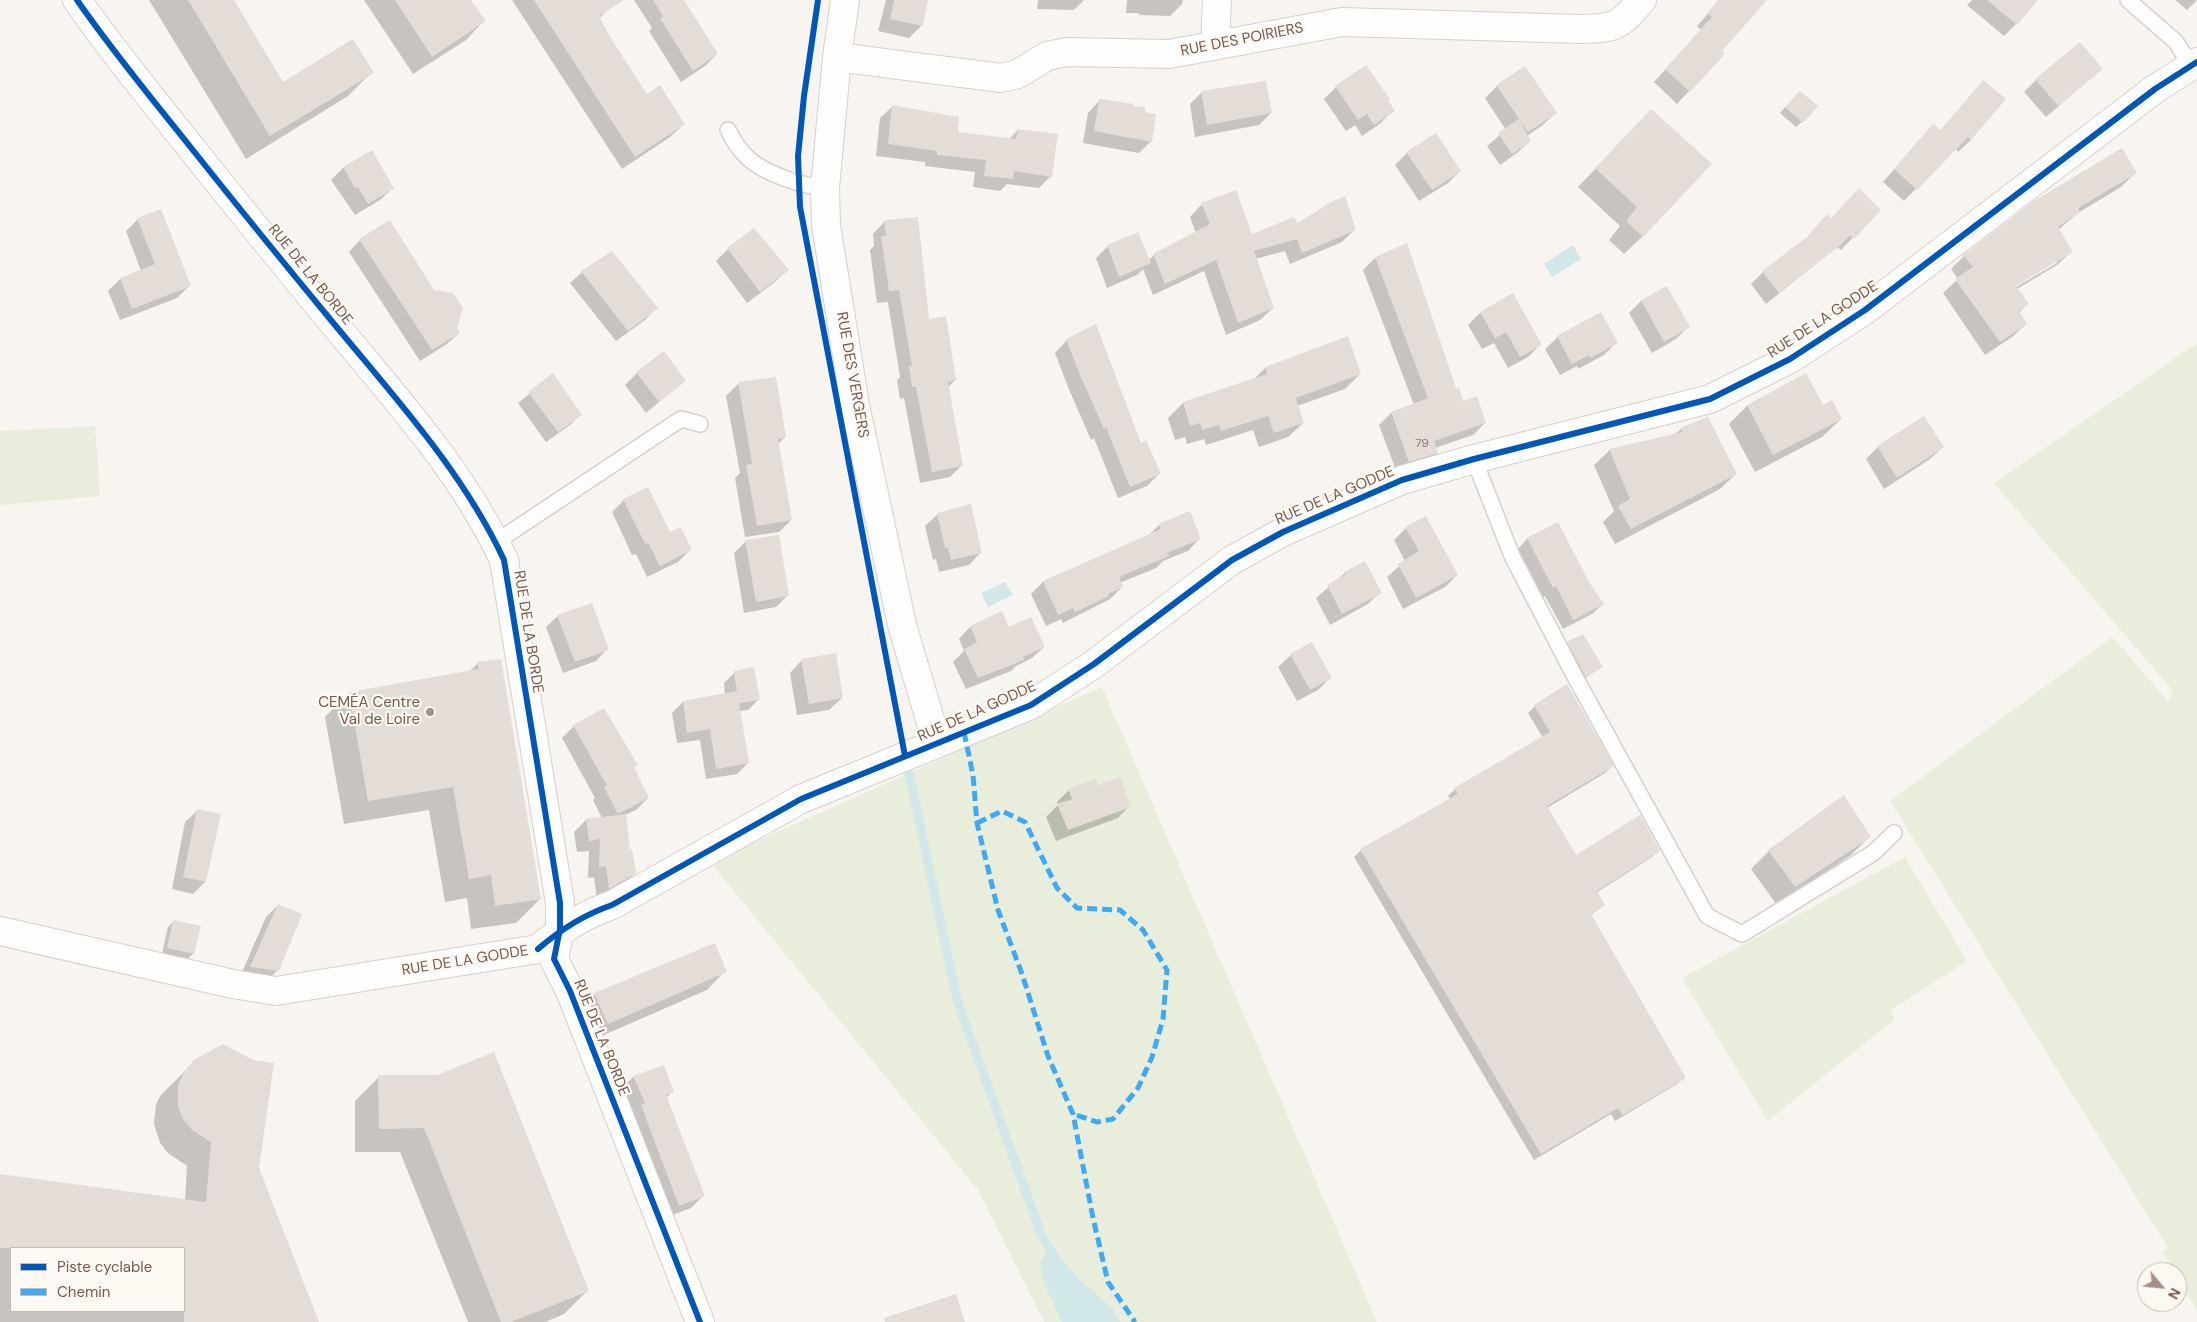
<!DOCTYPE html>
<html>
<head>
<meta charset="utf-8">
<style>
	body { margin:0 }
	#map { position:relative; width:2197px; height:1322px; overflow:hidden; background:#f8f4f0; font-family:"DM Sans",sans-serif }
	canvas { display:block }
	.legend { position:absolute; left:10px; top:1247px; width:175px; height:65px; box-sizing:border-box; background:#fef8f2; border:1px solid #c8b9b1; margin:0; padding:6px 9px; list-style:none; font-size:15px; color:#765a50 }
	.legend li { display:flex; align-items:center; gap:10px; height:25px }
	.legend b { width:25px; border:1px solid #c8b9b1 }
	.north { position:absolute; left:2137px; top:1262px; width:50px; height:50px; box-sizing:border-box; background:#fef8f2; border:1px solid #c8b9b1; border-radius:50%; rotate:118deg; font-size:14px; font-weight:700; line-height:20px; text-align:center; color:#765a50 }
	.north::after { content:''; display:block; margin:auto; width:18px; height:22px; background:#a49088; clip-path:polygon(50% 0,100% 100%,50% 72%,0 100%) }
</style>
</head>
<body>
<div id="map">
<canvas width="2197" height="1322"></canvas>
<ul class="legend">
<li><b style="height:6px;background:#0057b8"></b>Piste cyclable</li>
<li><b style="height:6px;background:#3fa9f5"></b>Chemin</li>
</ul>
<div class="north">N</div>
</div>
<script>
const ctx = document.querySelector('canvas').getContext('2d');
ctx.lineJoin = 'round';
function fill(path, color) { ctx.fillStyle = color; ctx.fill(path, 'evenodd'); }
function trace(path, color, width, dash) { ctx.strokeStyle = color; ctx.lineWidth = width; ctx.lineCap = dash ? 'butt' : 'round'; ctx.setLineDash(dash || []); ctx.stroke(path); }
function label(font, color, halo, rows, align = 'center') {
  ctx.font = font + ' "DM Sans",sans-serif'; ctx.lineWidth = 4.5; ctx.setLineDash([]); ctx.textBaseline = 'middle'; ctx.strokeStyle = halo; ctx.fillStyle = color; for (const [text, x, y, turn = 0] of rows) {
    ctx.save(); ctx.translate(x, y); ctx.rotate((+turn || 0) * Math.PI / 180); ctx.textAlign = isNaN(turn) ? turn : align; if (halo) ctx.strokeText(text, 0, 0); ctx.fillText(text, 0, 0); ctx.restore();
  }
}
fill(new Path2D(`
	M 2197,343 L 2197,1310 L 2177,1276 L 2177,1272 L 2175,1272 L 2163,1252 L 2168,1248 L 1890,801 L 2112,637 L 2168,701 L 2173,691 L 1994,483 Z
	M 95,426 L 100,496 L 0,505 L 0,431 Z
	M 1102,687 L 1377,1322 L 1044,1322 L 978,1190 L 710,862 Z
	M 1905,857 L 1967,961 L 1891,1010 L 1895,1019 L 1768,1121 L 1682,978 Z`), '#e8eedb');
fill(new Path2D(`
	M 1573,245 L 1581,259 L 1552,277 L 1544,264 Z
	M 1005,582 L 1013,595 L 988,607 L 981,593 Z
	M 1045,1253 L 1057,1255 L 1083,1283 L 1113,1309 L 1120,1322 L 1062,1322 L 1044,1283 L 1040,1264 Z`), '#d2e8e8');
fill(new Path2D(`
	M 149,0 L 232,0 L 282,83 L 372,72 L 348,96 L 246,159 Z
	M 364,0 L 470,0 L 484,21 L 466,40 L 413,74 Z
	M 512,0 L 603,0 L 608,9 L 599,19 L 609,38 L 647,95 L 684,124 L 670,137 L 622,169 Z
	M 634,0 L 682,0 L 717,54 L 705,66 L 681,82 L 649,31 L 652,28 Z
	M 886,0 L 927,0 L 922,25 L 909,38 L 878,31 Z
	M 1038,0 L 1084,0 L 1074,10 L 1037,9 Z
	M 1127,0 L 1183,0 L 1182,4 L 1170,16 L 1139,15 L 1139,13 L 1126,13 Z
	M 1720,0 L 1765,0 L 1720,52 L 1723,54 L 1677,104 L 1654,82 L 1701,30 L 1697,26 Z
	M 1972,0 L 2032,0 L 2016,24 L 2004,36 L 1967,5 Z
	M 2175,0 L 2197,0 L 2187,10 Z
	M 2101,69 L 2046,117 L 2024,92 L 2036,80 Z
	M 1984,81 L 1971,140 L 1958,152 L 1955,148 L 1904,201 L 1883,182 L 1921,138 L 1940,131 Z
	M 1497,86 L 1555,113 L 1543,125 L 1527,136 L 1530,141 L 1517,153 L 1500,165 L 1487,146 L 1506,130 L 1485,98 Z
	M 1336,87 L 1386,101 L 1393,110 L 1381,123 L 1362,136 L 1355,125 L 1346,131 L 1324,99 Z
	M 1202,92 L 1271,113 L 1259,125 L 1195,137 L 1190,104 Z
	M 1794,98 L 1802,122 L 1796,127 L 1780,113 Z
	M 1100,100 L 1132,107 L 1143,113 L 1151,141 L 1139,153 L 1083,143 L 1088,113 Z
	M 893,106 L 956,133 L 1008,140 L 1018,130 L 1051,176 L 1039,188 L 1007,184 L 1000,191 L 973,187 L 975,172 L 925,166 L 925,162 L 876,156 L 880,118 Z
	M 1633,129 L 1643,236 L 1624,254 L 1609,240 L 1620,226 L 1578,187 Z
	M 371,152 L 393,188 L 380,200 L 355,215 L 331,180 L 343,168 Z
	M 1407,153 L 1460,171 L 1448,183 L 1419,201 L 1395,165 Z
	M 2135,173 L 2121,187 L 2078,213 L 2058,230 L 2071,252 L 2057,265 L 2017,289 L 2027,304 L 2019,313 L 2026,324 L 2012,337 L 1985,355 L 1943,293 L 1958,279 L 1951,269 L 1964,256 ZM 2057,260 L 2057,263 L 2011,290 L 2010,288 Z
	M 1202,204 L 1252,235 L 1298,225 L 1354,230 L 1342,242 L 1290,264 L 1285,251 L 1255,259 L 1273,308 L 1260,320 L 1226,335 L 1204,271 L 1153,295 L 1143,269 L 1137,275 L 1107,288 L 1096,258 L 1108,246 L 1148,261 L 1154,255 L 1196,233 L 1190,217 Z
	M 1879,210 L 1841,250 L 1837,247 L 1766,304 L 1751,284 L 1763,272 L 1831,219 Z
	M 138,219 L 189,286 L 177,298 L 120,320 L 108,291 L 120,279 L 141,271 L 126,231 Z
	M 885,221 L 955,380 L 948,387 L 962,465 L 950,477 L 920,483 L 904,398 L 900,399 L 897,380 L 900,377 L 888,302 L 877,303 L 870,250 L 874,246 L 873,234 Z
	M 754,229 L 787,270 L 775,282 L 747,303 L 716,261 L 728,249 Z
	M 360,240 L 456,328 L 459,333 L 447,344 L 420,361 L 349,252 Z
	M 1375,258 L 1463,402 L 1485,423 L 1473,435 L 1435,448 L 1437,453 L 1425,465 L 1397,473 L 1379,425 L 1391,413 L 1414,405 L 1363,270 Z
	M 582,272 L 656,308 L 645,320 L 616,341 L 570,283 Z
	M 1666,287 L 1688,327 L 1676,339 L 1652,353 L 1629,313 L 1641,301 Z
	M 1513,294 L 1541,344 L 1528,357 L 1508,368 L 1494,343 L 1482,349 L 1468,325 L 1480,313 Z
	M 1558,337 L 1616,343 L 1604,355 L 1578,369 L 1577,366 L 1560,375 L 1545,349 Z
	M 1067,340 L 1160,473 L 1147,486 L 1118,498 L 1094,438 L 1091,440 L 1068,387 L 1055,353 Z
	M 1265,368 L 1360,374 L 1345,389 L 1297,406 L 1303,423 L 1288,437 L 1259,447 L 1253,430 L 1206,445 L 1204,439 L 1187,444 L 1185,437 L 1175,440 L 1168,418 L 1183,403 L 1254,379 Z
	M 637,373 L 684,381 L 646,413 L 625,385 Z
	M 553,375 L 580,415 L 570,425 L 546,442 L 518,403 Z
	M 1806,375 L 1822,406 L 1841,419 L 1822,437 L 1755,472 L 1729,424 L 1747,406 Z
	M 738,384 L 785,437 L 778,444 L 791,520 L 779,532 L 745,537 L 735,478 L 740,473 L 726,396 Z
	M 1681,429 L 1736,474 L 1720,489 L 1615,544 L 1603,522 L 1614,511 L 1594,465 L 1610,450 L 1674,435 Z
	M 1878,447 L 1943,447 L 1930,459 L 1884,489 L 1866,459 Z
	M 624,500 L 690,550 L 678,562 L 647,577 L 636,554 L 632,555 L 612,512 Z
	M 938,514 L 981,552 L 969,565 L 939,572 L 936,559 L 933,560 L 925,526 Z
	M 1557,523 L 1588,583 L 1603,604 L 1592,614 L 1563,629 L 1545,596 L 1542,598 L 1517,550 L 1527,539 Z
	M 1159,525 L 1200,538 L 1188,551 L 1163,561 L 1156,568 L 1120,583 L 1122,587 L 1110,599 L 1063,623 L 1061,619 L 1046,626 L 1031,594 L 1043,582 L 1148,536 Z
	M 1406,528 L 1457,575 L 1445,587 L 1403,609 L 1387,577 L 1405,561 L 1394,540 Z
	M 746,541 L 788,595 L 776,607 L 744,613 L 734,553 Z
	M 1345,573 L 1380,592 L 1368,604 L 1330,625 L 1316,598 Z
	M 558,616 L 607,649 L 596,661 L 563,673 L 546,627 Z
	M 970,627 L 1009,629 L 1044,647 L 1032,658 L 1016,666 L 1011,671 L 966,689 L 953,662 L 964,651 L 959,639 Z
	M 1568,643 L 1601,667 L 1580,682 L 1562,649 Z
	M 1311,644 L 1330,678 L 1318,690 L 1297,701 L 1278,667 L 1291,655 Z
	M 802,660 L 842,698 L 829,710 L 797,715 L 790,673 Z
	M 478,663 L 540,899 L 516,923 L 471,929 L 467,898 L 445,902 L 429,810 L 344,824 L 325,717 L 349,693 L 469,672 Z
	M 735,672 L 759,699 L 748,710 L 739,711 L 748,763 L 737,774 L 706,779 L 700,740 L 677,743 L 672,713 L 683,702 L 725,695 L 724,683 Z
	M 1535,706 L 1612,766 L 1605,773 L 1547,808 L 1576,857 L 1659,850 L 1652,857 L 1596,893 L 1604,905 L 1590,916 L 1684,1077 L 1677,1084 L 1615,1121 L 1611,1114 L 1534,1160 L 1354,857 L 1361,850 L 1450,799 L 1448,796 L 1455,789 L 1543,738 L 1528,713 Z
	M 574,726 L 633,768 L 648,798 L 636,810 L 625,815 L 629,851 L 635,873 L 623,885 L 597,900 L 594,877 L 588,878 L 589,851 L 577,852 L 574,832 L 586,820 L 602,818 L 593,800 L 595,798 L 562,738 Z
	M 1098,786 L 1129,806 L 1118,818 L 1056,841 L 1046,817 L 1058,805 L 1057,802 L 1069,790 Z
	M 198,810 L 219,815 L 205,882 L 193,894 L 172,889 L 185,822 Z
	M 1869,837 L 1851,855 L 1777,905 L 1751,869 L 1769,851 Z
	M 278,905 L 278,970 L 265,982 L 239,979 L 266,917 Z
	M 174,921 L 193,954 L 187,959 L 162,954 L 168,927 Z
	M 725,971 L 707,990 L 590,1041 L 576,1012 L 595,994 Z
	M 195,1061 L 257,1169 L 318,1322 L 0,1322 L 0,1175 L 185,1200 L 187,1166 L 168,1153 L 160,1143 L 154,1124 L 156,1104 L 161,1095 ZM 11,1248 L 184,1248 L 184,1311 L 11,1311 Z
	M 663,1067 L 672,1092 L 666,1098 L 703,1196 L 691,1208 L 667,1217 L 621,1089 L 633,1077 Z
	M 437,1076 L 588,1290 L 564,1314 L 545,1322 L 468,1322 L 400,1152 L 355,1152 L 355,1101 L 379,1077 Z`), '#0003');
trace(new Path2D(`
	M 909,773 L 957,1000 L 1041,1234 L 1058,1263`), '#d2e8e8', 9);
fill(new Path2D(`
	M 188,0 L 234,0 L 283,82 L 353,39 L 374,73 L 270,136 Z
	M 395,0 L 471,0 L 486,21 L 432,57 Z
	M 534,0 L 624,0 L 599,16 L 610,37 L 647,94 L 660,85 L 685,124 L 635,157 Z
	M 653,0 L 684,0 L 718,54 L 693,71 L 660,18 L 663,16 Z
	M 894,0 L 928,0 L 923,26 L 890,19 Z
	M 1718,0 L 1767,0 L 1722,51 L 1725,54 L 1690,92 L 1665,69 L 1712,17 L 1707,13 Z
	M 1987,0 L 2038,0 L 2017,25 Z
	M 2080,42 L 2103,69 L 2058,106 L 2035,79 Z
	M 1366,65 L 1390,99 L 1388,100 L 1395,111 L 1374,125 L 1367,114 L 1358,120 L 1335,86 Z
	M 1525,66 L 1557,113 L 1528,132 L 1496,85 Z
	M 1983,80 L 2006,99 L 1971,140 L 1968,137 L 1917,190 L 1894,169 L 1933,124 L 1941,130 Z
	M 1266,81 L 1272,113 L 1207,125 L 1201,91 Z
	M 1800,91 L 1818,106 L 1803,123 L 1785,107 Z
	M 1099,99 L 1134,104 L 1133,106 L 1145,107 L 1145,112 L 1156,114 L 1152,142 L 1094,131 Z
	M 892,105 L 959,117 L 958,132 L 1016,139 L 1018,129 L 1058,134 L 1052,177 L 1014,171 L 1013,179 L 984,176 L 986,160 L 937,155 L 937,151 L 888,144 Z
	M 1651,109 L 1712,164 L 1643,237 L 1626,221 L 1637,207 L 1595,168 Z
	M 1519,119 L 1531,141 L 1512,154 L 1498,133 Z
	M 1436,133 L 1461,171 L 1432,190 L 1406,152 Z
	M 2122,148 L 2137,173 L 2078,208 L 2080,212 L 2058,227 L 2073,252 L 2016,286 L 2029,304 L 2019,311 L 2027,324 L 2000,342 L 1955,279 L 1973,267 L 1963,255 L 2034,201 Z
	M 372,150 L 394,188 L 368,204 L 358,187 L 355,188 L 343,167 Z
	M 1859,188 L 1881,210 L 1854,239 L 1850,235 L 1842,244 L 1779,293 L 1762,271 L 1807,237 L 1827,214 L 1831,218 Z
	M 1236,190 L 1252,234 L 1294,217 L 1298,223 L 1331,202 L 1345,196 L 1356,230 L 1302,253 L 1297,239 L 1254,251 L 1274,308 L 1238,323 L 1216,260 L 1165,284 L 1153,254 L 1210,224 L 1201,203 Z
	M 161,209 L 191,286 L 132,309 L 120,278 L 155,264 L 137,218 Z
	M 918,217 L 929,319 L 946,316 L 956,380 L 948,382 L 963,466 L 932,472 L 916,387 L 912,387 L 909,366 L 912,366 L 899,290 L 889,291 L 881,236 L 886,236 L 884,220 Z
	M 390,220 L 434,290 L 453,293 L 463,308 L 457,328 L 460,333 L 432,350 L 359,239 Z
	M 754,228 L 789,270 L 760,292 L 727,248 Z
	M 1138,232 L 1151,263 L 1119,277 L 1107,245 Z
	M 1407,243 L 1456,388 L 1459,387 L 1463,401 L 1477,396 L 1486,423 L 1434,441 L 1438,453 L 1409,462 L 1391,412 L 1428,398 L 1375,257 Z
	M 612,251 L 658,308 L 628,331 L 581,271 Z
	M 1667,286 L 1690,327 L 1664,342 L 1641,300 Z
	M 1513,293 L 1542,345 L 1520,357 L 1506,332 L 1495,338 L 1480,312 Z
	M 1601,312 L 1618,343 L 1590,358 L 1589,355 L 1572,364 L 1557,336 Z
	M 1096,324 L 1141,443 L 1146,440 L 1161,474 L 1130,487 L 1106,427 L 1104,429 L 1080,375 L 1066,339 Z
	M 1348,336 L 1361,374 L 1296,398 L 1304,423 L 1274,433 L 1268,416 L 1221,431 L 1219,425 L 1202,430 L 1200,423 L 1190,426 L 1183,402 L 1267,374 L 1265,367 Z
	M 664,351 L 686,381 L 659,402 L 636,372 Z
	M 553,373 L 582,415 L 558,432 L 528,392 Z
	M 1806,373 L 1823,405 L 1832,400 L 1842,419 L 1773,455 L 1747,405 Z
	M 776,377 L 786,437 L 778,439 L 792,520 L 757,526 L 746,465 L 752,464 L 738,382 Z
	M 1924,416 L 1944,447 L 1897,478 L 1877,446 Z
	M 1708,417 L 1737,474 L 1631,529 L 1618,506 L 1630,499 L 1609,449 L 1682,432 L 1680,428 Z
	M 648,487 L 670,532 L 681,527 L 692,550 L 660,566 L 648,543 L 645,544 L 623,499 Z
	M 971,504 L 982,553 L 951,560 L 948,548 L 945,548 L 937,513 Z
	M 1190,511 L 1201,539 L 1167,553 L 1169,556 L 1119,577 L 1123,587 L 1108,594 L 1109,596 L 1075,612 L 1073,608 L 1058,615 L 1043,581 L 1161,529 L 1158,524 Z
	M 1426,516 L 1458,575 L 1416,598 L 1398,564 L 1419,551 L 1405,527 Z
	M 1558,522 L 1589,582 L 1604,604 L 1573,620 L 1556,586 L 1553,588 L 1527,538 Z
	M 779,535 L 789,596 L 756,602 L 745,540 Z
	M 1365,561 L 1382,593 L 1342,614 L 1327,585 L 1345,575 L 1344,572 Z
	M 592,603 L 609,650 L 575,662 L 557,615 Z
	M 1002,611 L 1009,627 L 1031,617 L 1045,647 L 1023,657 L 1024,660 L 978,678 L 964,649 L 977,642 L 970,626 Z
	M 1583,634 L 1603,667 L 1586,677 L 1567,642 Z
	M 1312,642 L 1332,678 L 1310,690 L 1290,654 Z
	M 836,653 L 843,698 L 809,704 L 801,659 Z
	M 501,659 L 541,899 L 495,906 L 491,875 L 469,879 L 453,787 L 368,801 L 349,692 L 479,669 L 477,662 Z
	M 754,667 L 760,700 L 739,703 L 749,763 L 716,769 L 710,729 L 687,733 L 683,701 L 737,691 L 738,699 L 734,671 Z
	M 1567,684 L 1614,766 L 1547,806 L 1576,855 L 1640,815 L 1660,851 L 1597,891 L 1605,905 L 1591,914 L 1686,1078 L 1623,1115 L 1618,1108 L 1541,1154 L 1360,849 L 1458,794 L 1454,788 L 1550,732 L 1534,705 Z
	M 604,708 L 638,765 L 634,767 L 649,798 L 618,814 L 604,787 L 607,786 L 573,725 Z
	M 1120,777 L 1131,807 L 1068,830 L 1057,804 L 1072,799 L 1068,789 L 1096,779 L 1098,785 Z
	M 1844,795 L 1871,837 L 1795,887 L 1768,850 Z
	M 197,809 L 221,814 L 206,882 L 183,877 Z
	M 626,814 L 630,849 L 632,849 L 636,873 L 609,889 L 606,866 L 599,867 L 600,839 L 589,841 L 586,819 Z
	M 278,904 L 302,914 L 279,971 L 250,967 Z
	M 173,920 L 201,926 L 194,954 L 167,948 Z
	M 715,943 L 727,972 L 608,1024 L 594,993 Z
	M 223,1044 L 253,1060 L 274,1063 L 259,1168 L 319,1322 L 184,1322 L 184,1248 L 0,1248 L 0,1174 L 206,1202 L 211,1142 L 192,1130 L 183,1119 L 178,1106 L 178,1085 L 185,1070 L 194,1060 Z
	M 494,1052 L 589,1291 L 511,1322 L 501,1322 L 424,1128 L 379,1129 L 378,1075 L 437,1075 Z
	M 664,1065 L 674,1092 L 666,1095 L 705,1196 L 679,1206 L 641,1105 L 645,1103 L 633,1076 Z
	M 956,1294 L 965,1322 L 885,1322 L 884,1318 Z`), '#e4dcd7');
const lane = new Path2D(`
	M 2128,0 L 2176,42 L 2191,66
	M 728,130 C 734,141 739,150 749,159 C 766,174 802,186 825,188
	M 1474,459 L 1512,556 L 1574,675 L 1707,916 L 1742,934 L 1873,853 L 1894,833
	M 496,542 L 681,419 L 700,424`);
const street = new Path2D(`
	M 77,0 C 113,52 153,100 192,149 C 239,208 287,267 335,325 C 396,399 463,472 504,560 L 560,903 L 560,929 L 554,959 L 570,991 L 700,1322
	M 845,0 L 837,57 L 825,188 L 826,225 L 855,405 L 902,625 L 937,743
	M 1215,46 L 1217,0
	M 837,57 L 1001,78 L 1018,74 L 1047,56 L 1067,52 L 1169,54 L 1342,22 L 1581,29 C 1616,28 1619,27 1642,0
	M 0,931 L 233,984 L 276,991 L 538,949 C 561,929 583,915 612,905 L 801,799 L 1031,705 L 1094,664 L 1232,560 L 1283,532 L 1402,480 L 1474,459 L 1710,399 L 1790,359 L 1865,310 L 2155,89 L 2197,62`);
trace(lane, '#d7d0cc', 18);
trace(street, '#d7d0cc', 30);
trace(new Path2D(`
	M 897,712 L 900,728`), '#dad3d0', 3, [1, 4]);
trace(lane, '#fefdfd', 15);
trace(street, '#fefdfd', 28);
trace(new Path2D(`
	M 964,732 L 973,775 L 977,823 L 998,910 L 1022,974 L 1048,1056 L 1073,1114 L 1093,1218 L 1108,1282 L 1135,1322
	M 977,823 L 1002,811 L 1025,822 L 1057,888 L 1077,908 L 1120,910 L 1143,930 L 1167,970 L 1163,1019 L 1152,1057 L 1138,1088 L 1113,1119 L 1097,1122 L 1073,1114`), '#3fa9f5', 5, [10, 5]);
trace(new Path2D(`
	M 77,0 C 113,52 153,100 192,149 C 239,208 287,267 335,325 C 396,399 463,472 504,560 L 560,903 L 560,929 L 554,959 L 570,991 L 700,1322
	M 818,0 L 804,96 L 798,156 L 800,207 L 905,756
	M 538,949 C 561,929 583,915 612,905 L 801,799 L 1031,705 L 1094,664 L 1232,560 L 1283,532 L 1402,480 L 1474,459 L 1710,399 L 1790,359 L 1865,310 L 2155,89 L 2197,62`), '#0057b8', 6);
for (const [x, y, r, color] of [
	[430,712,5,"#a49088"]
]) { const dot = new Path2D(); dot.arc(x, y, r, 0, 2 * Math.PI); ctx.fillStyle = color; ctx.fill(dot); trace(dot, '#fef8f2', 2); }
label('12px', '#937c74', null, [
	["79",1422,444]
]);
label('15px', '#765a50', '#fef8f2', [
	["RUE DES POIRIERS",1242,40,-11],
	["RUE DE LA BORDE",310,275,51],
	["RUE DE LA GODDE",1823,320,-33],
	["RUE DES VERGERS",852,375,80],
	["RUE DE LA GODDE",1335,496,-23],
	["RUE DE LA BORDE",528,632,81],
	["RUE DE LA GODDE",977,712,-24],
	["RUE DE LA GODDE",465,961,-9],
	["RUE DE LA BORDE",601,1038,68]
]);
label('15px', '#765a50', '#fef8f2', [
	["CEMÉA Centre",420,703],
	["Val de Loire",420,720]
], 'right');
</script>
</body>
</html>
